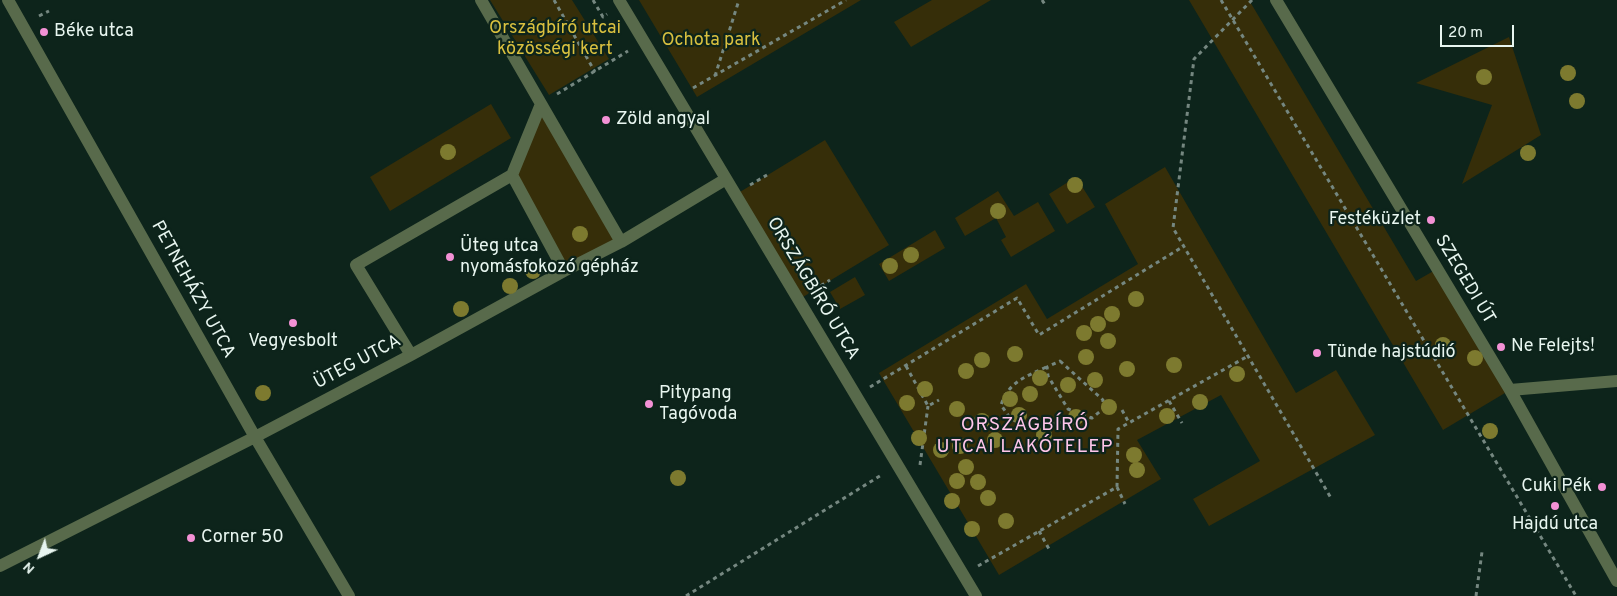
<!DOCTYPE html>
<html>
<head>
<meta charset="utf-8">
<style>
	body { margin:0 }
	#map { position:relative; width:1617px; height:596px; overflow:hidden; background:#0d241b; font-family:Overpass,sans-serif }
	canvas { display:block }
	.north { position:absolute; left:15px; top:531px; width:50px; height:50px; -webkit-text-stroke:4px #0d241b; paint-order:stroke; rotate:223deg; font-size:14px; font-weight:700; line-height:20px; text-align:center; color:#e8f6f0 }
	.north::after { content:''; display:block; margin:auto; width:18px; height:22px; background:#e8f6f0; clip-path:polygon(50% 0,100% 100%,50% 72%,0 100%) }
	.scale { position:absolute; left:1440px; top:25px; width:74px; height:22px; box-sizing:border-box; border:2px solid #e8f6f0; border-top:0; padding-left:6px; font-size:15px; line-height:18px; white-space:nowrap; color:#e8f6f0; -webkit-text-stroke:4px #0d241b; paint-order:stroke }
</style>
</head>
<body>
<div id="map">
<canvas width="1617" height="596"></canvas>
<div class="north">N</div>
<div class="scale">20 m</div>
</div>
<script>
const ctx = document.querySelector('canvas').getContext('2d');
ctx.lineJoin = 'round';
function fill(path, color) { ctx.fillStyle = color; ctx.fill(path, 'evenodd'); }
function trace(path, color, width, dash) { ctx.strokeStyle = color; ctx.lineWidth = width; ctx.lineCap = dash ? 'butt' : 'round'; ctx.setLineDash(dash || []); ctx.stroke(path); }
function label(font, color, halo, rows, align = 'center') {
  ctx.font = font + ' Overpass,sans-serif'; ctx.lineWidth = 4.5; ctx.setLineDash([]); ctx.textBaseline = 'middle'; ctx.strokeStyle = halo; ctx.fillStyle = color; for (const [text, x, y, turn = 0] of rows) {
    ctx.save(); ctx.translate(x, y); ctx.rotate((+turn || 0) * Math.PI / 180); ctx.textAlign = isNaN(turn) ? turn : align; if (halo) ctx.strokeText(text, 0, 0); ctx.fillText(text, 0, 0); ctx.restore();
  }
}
fill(new Path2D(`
	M 490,0 L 572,0 L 609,59 L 549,95 Z
	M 639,0 L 861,0 L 697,97 Z
	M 932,0 L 991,0 L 911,47 L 894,22 Z
	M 1189,0 L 1249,0 L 1416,281 L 1437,269 L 1510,390 L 1443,430 Z
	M 1509,37 L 1541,135 L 1462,184 L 1492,105 L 1416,83 Z
	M 491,104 L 511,138 L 390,211 L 370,177 Z
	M 541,104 L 621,242 L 564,271 L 512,175 Z
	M 825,140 L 889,245 L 798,300 L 735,195 Z
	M 1165,167 L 1296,393 L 1336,370 L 1375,435 L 1209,526 L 1193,499 L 1260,461 L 1221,395 L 1137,440 L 1161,479 L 999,575 L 879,373 L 1026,284 L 1047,319 L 1138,264 L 1105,204 Z
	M 1076,177 L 1095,207 L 1067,224 L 1049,194 Z
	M 998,191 L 1014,216 L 1038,202 L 1055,231 L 1011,257 L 1001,240 L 1006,237 L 996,218 L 965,236 L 955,218 Z
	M 935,230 L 945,248 L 889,281 L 879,264 Z
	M 855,277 L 865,295 L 840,309 L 830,292 Z`), '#362e09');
trace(new Path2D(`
	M 554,0 L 595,72
	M 593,0 L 603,17 L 607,14
	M 1042,0 L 1046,6
	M 1221,0 L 1576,596
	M 1252,0 L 1194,59 L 1173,228 L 1331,498
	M 39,16 L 49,11
	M 715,76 L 739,0
	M 693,88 L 846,0
	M 557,94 L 628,51
	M 750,185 L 767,175
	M 814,290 L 830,280
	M 1060,361 L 1103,400 L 1103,409 L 1092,418 L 1068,409 L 1048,376 L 1047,367 Z
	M 906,366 L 928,406 L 939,400
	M 1046,367 C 1026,377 1009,381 1001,405 L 1010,418 L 1026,427 L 1091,418
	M 870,387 L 1017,298 L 1039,335 L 1184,246
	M 1169,401 L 1182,423
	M 1122,410 L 1129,423
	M 920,465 L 928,406
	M 1117,487 L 1125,504
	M 1039,531 L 1049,549
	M 978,566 L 1117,487 L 1118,429 L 1248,356
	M 686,596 L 883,474
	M 1476,596 L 1482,552`), '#758780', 3, [4, 4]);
trace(new Path2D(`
	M 8,0 L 255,437 L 349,596
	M 481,0 L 621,242
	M 619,0 L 976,596
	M 1276,0 L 1510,390 L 1617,581
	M 512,175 L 564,271
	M 411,355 L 356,265 L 512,175 L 541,104
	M 1510,390 L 1617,381
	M 0,566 L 255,437 L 411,355 L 564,271 L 621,242 L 726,179`), '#586a4b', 12);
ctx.fillStyle = '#7d7a2f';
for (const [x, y] of [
	[1568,73],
	[1484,77],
	[1577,101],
	[448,152],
	[1528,153],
	[1075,185],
	[998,211],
	[580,234],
	[911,255],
	[890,266],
	[533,271],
	[510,286],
	[1136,299],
	[461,309],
	[1112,314],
	[1098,324],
	[1084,333],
	[1108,341],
	[1443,345],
	[1015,354],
	[1086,357],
	[1475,358],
	[982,360],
	[1174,365],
	[1127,369],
	[966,371],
	[1237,374],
	[1040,378],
	[1095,380],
	[1068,385],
	[925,389],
	[263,393],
	[1030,394],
	[1010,399],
	[1200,402],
	[907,403],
	[1109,407],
	[957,409],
	[1019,415],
	[1167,416],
	[1076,417],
	[982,421],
	[1490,431],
	[1044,435],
	[919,438],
	[995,440],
	[960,446],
	[941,450],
	[1134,455],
	[966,467],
	[1137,470],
	[678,478],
	[957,481],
	[978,482],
	[988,498],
	[952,501],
	[1006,521],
	[972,529]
]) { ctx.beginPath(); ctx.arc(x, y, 8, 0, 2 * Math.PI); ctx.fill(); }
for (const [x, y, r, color] of [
	[44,32,5,"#f391d5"],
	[606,120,5,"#f391d5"],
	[1431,220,5,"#f391d5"],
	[450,257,5,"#f391d5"],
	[293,323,5,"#f391d5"],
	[1501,347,5,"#f391d5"],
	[1317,353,5,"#f391d5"],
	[649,404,5,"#f391d5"],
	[1602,487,5,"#f391d5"],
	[1555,506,5,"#f391d5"],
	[191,538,5,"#f391d5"]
]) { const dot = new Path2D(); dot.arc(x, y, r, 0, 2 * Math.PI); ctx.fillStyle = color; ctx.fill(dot); trace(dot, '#0d241b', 2); }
label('18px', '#d9c03f', '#0d241b', [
	["Országbíró utcai",555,29],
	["közösségi kert",555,50],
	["Ochota park",711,41]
]);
label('18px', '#e8f6f0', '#0d241b', [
	["Béke utca",54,32],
	["Zöld angyal",616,120],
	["Festéküzlet",1421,220,"right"],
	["Üteg utca",460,247],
	["nyomásfokozó gépház",460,268],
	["Vegyesbolt",293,342,"center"],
	["Ne Felejts!",1511,347],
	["Tünde hajstúdió",1327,353],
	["Pitypang",659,394],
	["Tagóvoda",659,415],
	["Cuki Pék",1592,487,"right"],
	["Hajdú utca",1555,525,"center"],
	["Corner 50",201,538]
], 'left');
label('18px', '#e8f6f0', '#0d241b', [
	["SZEGEDI ÚT",1464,280,59],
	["ORSZÁGBÍRÓ UTCA",812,289,59],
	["PETNEHÁZY UTCA",192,290,61],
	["ÜTEG UTCA",358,363,-28]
]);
ctx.letterSpacing = '1px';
label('19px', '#ffc6eb', '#0d241b', [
	["ORSZÁGBÍRÓ",1025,426],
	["UTCAI LAKÓTELEP",1025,448]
]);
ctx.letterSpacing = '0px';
</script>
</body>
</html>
